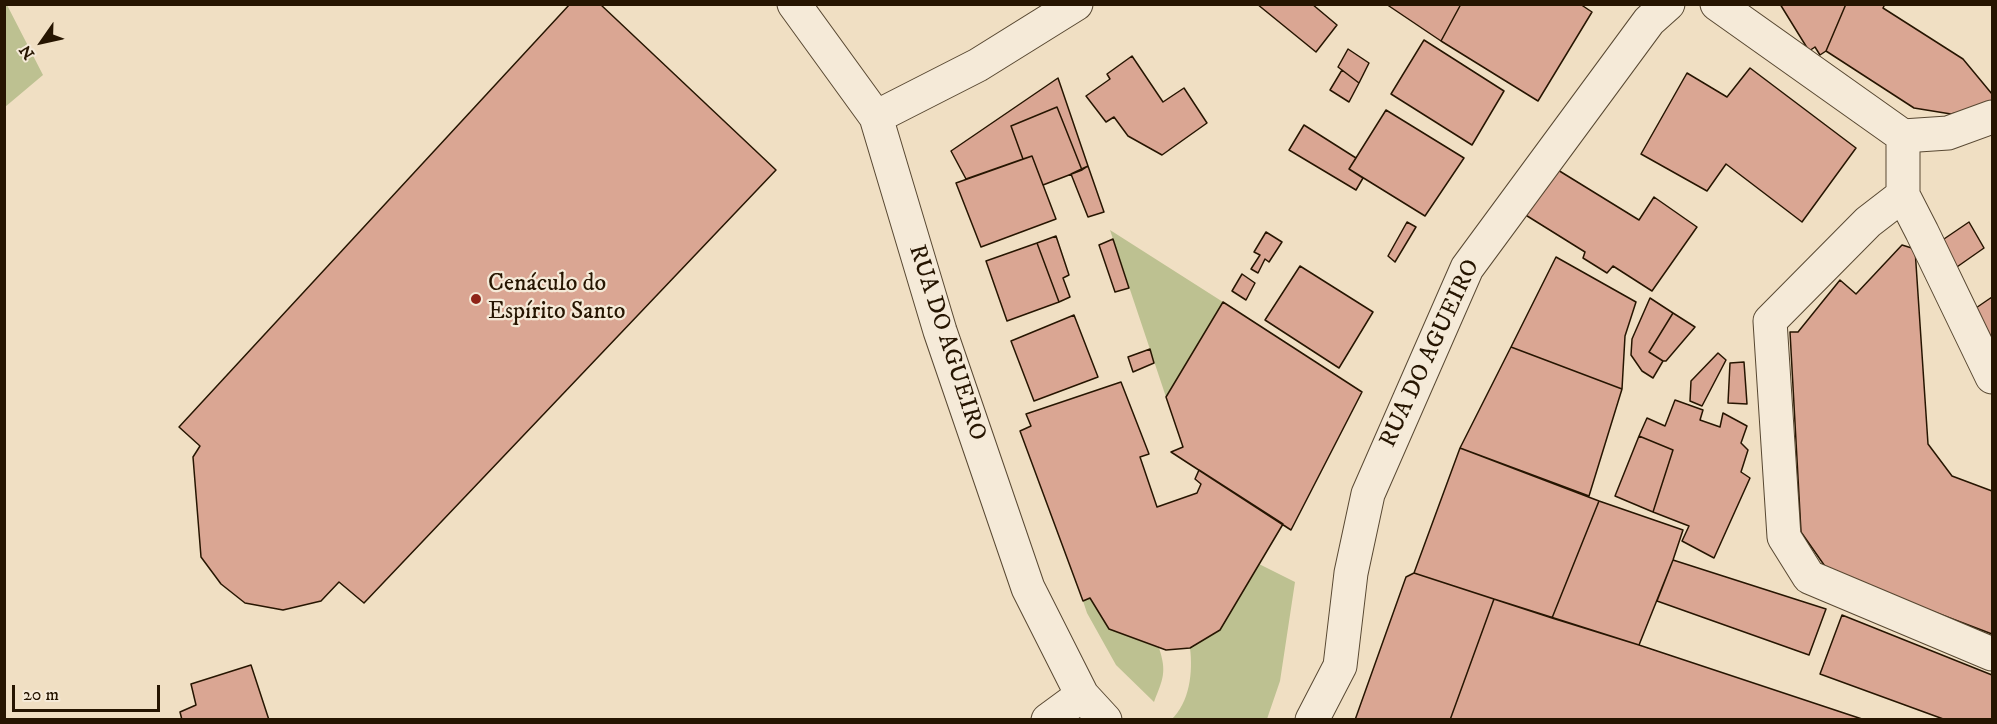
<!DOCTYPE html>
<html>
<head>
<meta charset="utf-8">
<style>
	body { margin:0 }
	#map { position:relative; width:1997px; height:724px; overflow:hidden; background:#f0dfc3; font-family:"IM FELL DW Pica",serif }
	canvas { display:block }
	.frame { position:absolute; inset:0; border:6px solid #261501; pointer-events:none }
	.north { position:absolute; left:12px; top:12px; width:60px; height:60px; -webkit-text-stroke:4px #f5ead8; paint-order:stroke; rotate:236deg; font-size:16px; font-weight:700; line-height:24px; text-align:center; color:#261501 }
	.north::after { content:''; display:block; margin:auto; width:21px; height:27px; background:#261501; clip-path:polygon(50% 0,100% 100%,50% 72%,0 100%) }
	.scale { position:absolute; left:12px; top:685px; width:148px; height:27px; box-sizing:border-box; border:3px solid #261501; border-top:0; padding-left:8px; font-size:18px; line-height:21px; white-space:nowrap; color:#261501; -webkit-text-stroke:4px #f5ead8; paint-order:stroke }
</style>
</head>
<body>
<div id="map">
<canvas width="1997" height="724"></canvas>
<div class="frame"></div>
<div class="north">N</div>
<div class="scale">20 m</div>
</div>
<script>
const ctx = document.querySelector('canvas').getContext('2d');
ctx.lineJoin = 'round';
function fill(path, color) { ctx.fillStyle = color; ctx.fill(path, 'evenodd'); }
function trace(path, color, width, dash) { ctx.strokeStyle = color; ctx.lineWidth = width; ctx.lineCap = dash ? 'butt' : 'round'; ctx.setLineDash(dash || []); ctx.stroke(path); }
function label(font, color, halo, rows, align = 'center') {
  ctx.font = font + ' "IM FELL DW Pica",serif'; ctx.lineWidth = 4.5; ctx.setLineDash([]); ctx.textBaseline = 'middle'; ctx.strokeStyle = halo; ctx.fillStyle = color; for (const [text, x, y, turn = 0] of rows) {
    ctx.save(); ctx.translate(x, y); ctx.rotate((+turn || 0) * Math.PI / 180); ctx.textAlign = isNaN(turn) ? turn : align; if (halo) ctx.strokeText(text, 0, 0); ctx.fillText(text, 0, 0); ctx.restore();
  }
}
fill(new Path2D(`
	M 7,5 L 43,75 L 5,107 L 4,5 Z
	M 1110,230 L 1223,302 L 1166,397 Z
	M 1259,564 L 1295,582 L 1280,681 L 1267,719 L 1171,720 C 1190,702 1193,672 1190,648 Z
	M 1090,598 L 1109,629 L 1159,648 C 1167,672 1163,679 1154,702 L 1116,665 L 1087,613 L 1083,601 Z`), '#bdc191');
const building = new Path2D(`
	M 570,4 L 600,4 L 776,170 L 364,603 L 339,582 L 321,601 L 283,610 L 245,603 L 221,584 L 201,557 L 193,457 L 200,446 L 179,427 Z
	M 1257,4 L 1312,4 L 1337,25 L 1316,52 Z
	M 1386,4 L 1461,4 L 1441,41 Z
	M 1461,4 L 1580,4 L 1592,12 L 1538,101 L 1441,41 Z
	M 1780,4 L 1846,4 L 1826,51 L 1820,55 L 1815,47 L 1809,51 Z
	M 1846,4 L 1885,4 L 1883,8 L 1963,59 L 1992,94 L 1992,105 L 1951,114 L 1914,108 L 1826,51 Z
	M 1424,40 L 1504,91 L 1472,145 L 1391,94 Z
	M 1348,49 L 1369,63 L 1359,83 L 1338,67 Z
	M 1132,56 L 1163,102 L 1184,88 L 1207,123 L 1162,155 L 1128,136 L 1114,117 L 1106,122 L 1086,96 L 1110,79 L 1107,74 Z
	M 1750,68 L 1856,148 L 1802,222 L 1726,164 L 1707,191 L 1641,154 L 1687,73 L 1727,97 Z
	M 1342,70 L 1359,83 L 1349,102 L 1330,90 Z
	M 1058,78 L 1088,166 L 1082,170 L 1057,107 L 1011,126 L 1023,159 L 966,179 L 951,151 Z
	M 1057,107 L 1082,170 L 1043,185 L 1032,156 L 1023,159 L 1011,126 Z
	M 1386,110 L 1464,158 L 1425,216 L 1349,169 Z
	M 1304,125 L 1356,158 L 1349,169 L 1363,178 L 1356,190 L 1289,150 Z
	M 1032,156 L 1056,219 L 981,247 L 956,183 Z
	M 1088,166 L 1104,212 L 1088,217 L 1071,174 Z
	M 1553,167 L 1639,220 L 1654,197 L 1697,227 L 1652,291 L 1613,266 L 1607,273 L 1583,258 L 1585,252 L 1524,214 Z
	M 1407,222 L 1416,227 L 1395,262 L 1388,256 Z
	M 1969,222 L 1984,248 L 1954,269 L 1941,241 Z
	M 1266,232 L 1282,242 L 1269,262 L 1265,259 L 1258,273 L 1251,269 L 1260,255 L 1254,252 Z
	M 1056,236 L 1069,275 L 1063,278 L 1070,297 L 1059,302 L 1037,243 Z
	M 1113,239 L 1129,288 L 1115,292 L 1099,245 Z
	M 1037,243 L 1059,302 L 1007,321 L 986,261 Z
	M 1902,245 L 1915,249 L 1928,444 L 1952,476 L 1992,491 L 1992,634 L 1829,572 L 1801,532 L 1790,332 L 1798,332 L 1840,280 L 1856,294 Z
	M 1556,257 L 1636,302 L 1625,336 L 1622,389 L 1511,347 Z
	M 1300,266 L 1373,312 L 1339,368 L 1265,320 Z
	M 1242,274 L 1255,283 L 1246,300 L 1232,291 Z
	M 1992,297 L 1992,336 L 1987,339 L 1973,310 Z
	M 1650,298 L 1673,313 L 1649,352 L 1663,361 L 1653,378 L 1642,371 L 1631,355 L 1632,339 Z
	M 1223,302 L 1362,392 L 1291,530 L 1171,452 L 1183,447 L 1166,397 Z
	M 1673,313 L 1695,327 L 1666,361 L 1663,361 L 1649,352 Z
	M 1074,315 L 1098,377 L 1034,401 L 1011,341 Z
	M 1511,347 L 1622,389 L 1589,496 L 1460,448 Z
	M 1150,349 L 1154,363 L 1133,372 L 1128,357 Z
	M 1718,353 L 1726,360 L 1702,406 L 1690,401 L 1691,381 Z
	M 1744,362 L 1747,404 L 1728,403 L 1730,363 Z
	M 1121,382 L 1149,454 L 1140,457 L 1157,507 L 1197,493 L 1201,484 L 1195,479 L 1199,470 L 1283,524 L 1220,630 L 1190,648 L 1166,650 L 1109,629 L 1090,598 L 1083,601 L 1020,431 L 1031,426 L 1026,414 Z
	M 1675,400 L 1703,410 L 1700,420 L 1720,427 L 1723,413 L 1747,426 L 1741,443 L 1748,450 L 1741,472 L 1750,478 L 1714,558 L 1682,541 L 1689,526 L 1653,512 L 1673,450 L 1639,436 L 1647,418 L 1665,426 Z
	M 1639,436 L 1673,450 L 1653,512 L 1615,496 Z
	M 1460,448 L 1599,501 L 1552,618 L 1414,573 Z
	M 1599,501 L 1683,530 L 1673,560 L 1639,645 L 1552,618 Z
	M 1673,560 L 1826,609 L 1809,655 L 1657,601 Z
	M 1414,573 L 1494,599 L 1450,720 L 1355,720 L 1406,577 Z
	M 1494,599 L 1639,645 L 1865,720 L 1450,720 Z
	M 1842,615 L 1992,675 L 1992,720 L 1946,720 L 1820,674 Z
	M 251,665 L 269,720 L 182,720 L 180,712 L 196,705 L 191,684 Z`);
fill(building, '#daa693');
trace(building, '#261501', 1.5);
const minor = new Path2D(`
	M 794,4 L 876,117 L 940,331 L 1028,588 L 1082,695 L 1105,720
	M 1717,4 L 1903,136 L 1948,133 L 1992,117
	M 876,117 L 978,65 L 1076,4
	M 1903,136 L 1903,195 L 1922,232 L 1992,377
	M 1903,195 L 1868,222 L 1770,321 L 1784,537 L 1809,577 L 1992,654
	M 1048,720 L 1082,695
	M 1312,720 L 1340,666 L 1351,573 L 1368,494 L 1467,268 L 1649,21 L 1668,4`);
trace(minor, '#584832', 35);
trace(minor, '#f5ead8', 33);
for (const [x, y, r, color] of [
	[476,299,6,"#8f2418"]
]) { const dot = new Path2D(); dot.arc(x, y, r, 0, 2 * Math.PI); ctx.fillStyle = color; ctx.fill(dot); trace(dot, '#f5ead8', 2); }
label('24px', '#261501', '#f5ead8', [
	["Cenáculo do",488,285],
	["Espírito Santo",488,313]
], 'left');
label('24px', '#261501', '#f5ead8', [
	["RUA DO AGUEIRO",946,343,72],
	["RUA DO AGUEIRO",1431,354,-65]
]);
</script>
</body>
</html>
